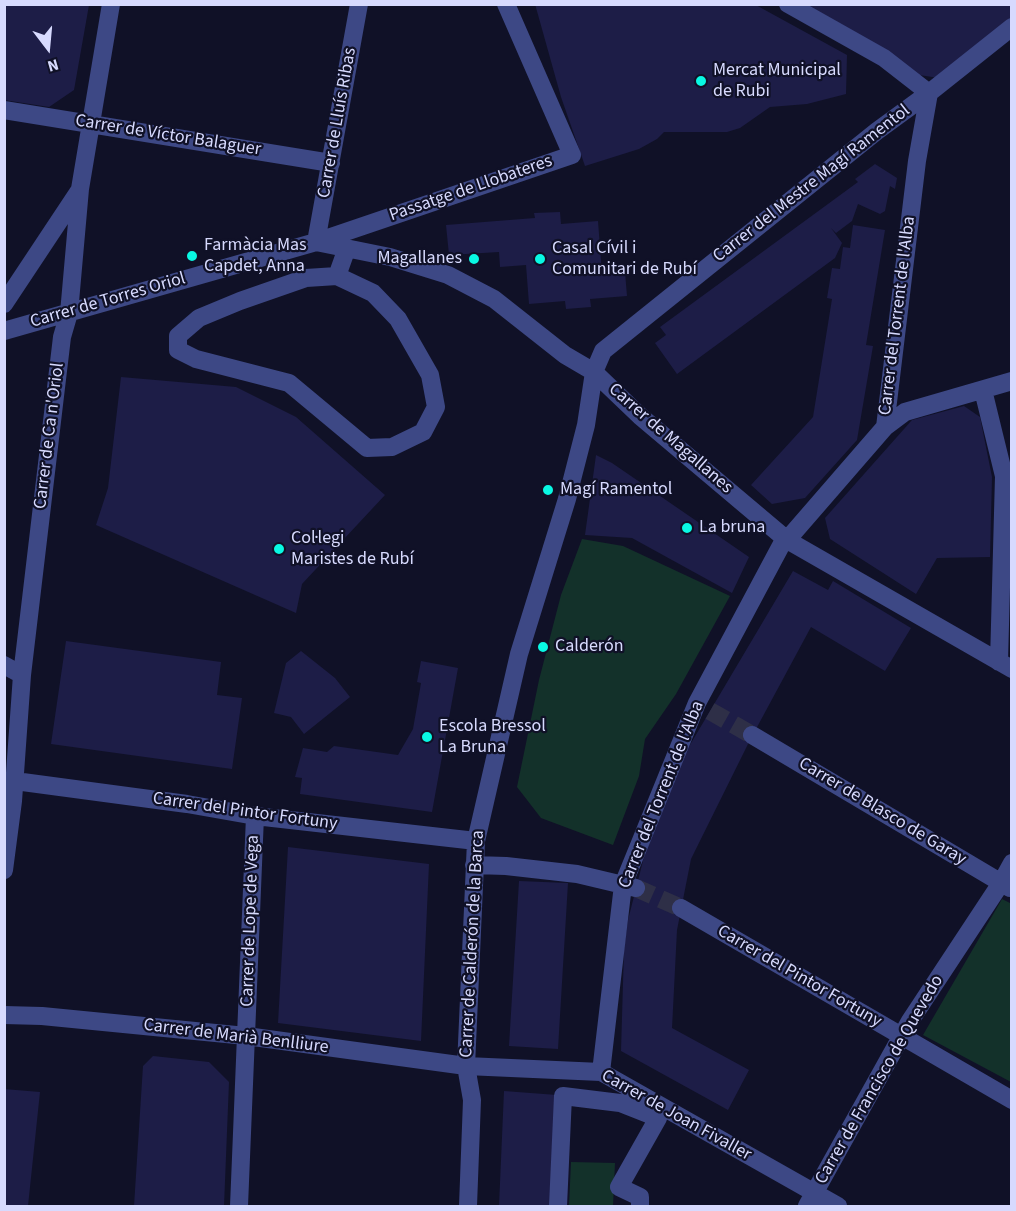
<!DOCTYPE html>
<html>
<head>
<meta charset="utf-8">
<style>
	body { margin:0 }
	#map { position:relative; width:1016px; height:1211px; overflow:hidden; background:#101127; font-family:"Source Sans 3",sans-serif }
	canvas { display:block }
	.frame { position:absolute; inset:0; border:6px solid #d7dafe; pointer-events:none }
	.north { position:absolute; left:18px; top:18px; width:60px; height:60px; -webkit-text-stroke:4px #101127; paint-order:stroke; rotate:164deg; font-size:16px; font-weight:700; line-height:24px; text-align:center; color:#d7dafe }
	.north::after { content:''; display:block; margin:auto; width:21px; height:27px; background:#d7dafe; clip-path:polygon(50% 0,100% 100%,50% 72%,0 100%) }
</style>
</head>
<body>
<div id="map">
<canvas width="1016" height="1211"></canvas>
<div class="frame"></div>
<div class="north">N</div>
</div>
<script>
const ctx = document.querySelector('canvas').getContext('2d');
ctx.lineJoin = 'round';
function fill(path, color) { ctx.fillStyle = color; ctx.fill(path, 'evenodd'); }
function trace(path, color, width, dash) { ctx.strokeStyle = color; ctx.lineWidth = width; ctx.lineCap = dash ? 'butt' : 'round'; ctx.setLineDash(dash || []); ctx.stroke(path); }
function label(font, color, halo, rows, align = 'center') {
  ctx.font = font + ' "Source Sans 3",sans-serif'; ctx.lineWidth = 4.5; ctx.setLineDash([]); ctx.textBaseline = 'middle'; ctx.strokeStyle = halo; ctx.fillStyle = color; for (const [text, x, y, turn = 0] of rows) {
    ctx.save(); ctx.translate(x, y); ctx.rotate((+turn || 0) * Math.PI / 180); ctx.textAlign = isNaN(turn) ? turn : align; if (halo) ctx.strokeText(text, 0, 0); ctx.fillText(text, 0, 0); ctx.restore();
  }
}
fill(new Path2D(`
	M 582,539 L 623,546 L 730,596 L 676,694 L 645,739 L 639,776 L 613,845 L 541,818 L 517,787 L 539,680 L 561,595 Z
	M 1002,899 L 1012,904 L 1011,1082 L 923,1035 Z
	M 571,1162 L 615,1163 L 613,1206 L 569,1206 Z`), '#13312a');
fill(new Path2D(`
	M 535,4 L 754,4 L 847,55 L 846,94 L 807,104 L 770,107 L 740,128 L 727,132 L 664,132 L 657,139 L 639,149 L 585,166 L 561,97 Z
	M 795,4 L 1011,4 L 1011,19 L 939,78 L 919,75 Z
	M 4,5 L 89,5 L 74,90 L 49,107 L 4,100 Z
	M 875,164 L 897,178 L 895,189 L 890,186 L 885,211 L 880,214 L 858,204 L 852,221 L 836,233 L 831,228 L 842,243 L 835,258 L 677,374 L 655,343 L 666,335 L 660,327 L 858,182 L 855,179 Z
	M 560,212 L 561,224 L 598,221 L 602,274 L 625,272 L 627,296 L 590,299 L 591,307 L 566,309 L 565,301 L 529,304 L 526,265 L 500,267 L 499,252 L 449,255 L 446,225 L 535,218 L 534,213 Z
	M 853,225 L 885,230 L 866,345 L 873,346 L 857,440 L 805,498 L 772,504 L 751,485 L 813,417 L 832,299 L 827,298 L 832,268 L 840,269 L 843,247 L 850,248 Z
	M 121,377 L 236,387 L 296,417 L 385,495 L 302,584 L 296,613 L 96,525 L 108,488 Z
	M 964,406 L 980,417 L 992,477 L 990,557 L 937,558 L 916,594 L 830,539 L 825,518 L 912,420 Z
	M 596,455 L 612,463 L 749,557 L 732,593 L 632,538 L 585,535 Z
	M 793,571 L 828,590 L 833,581 L 911,628 L 885,671 L 811,627 L 749,742 L 691,859 L 677,930 L 672,1028 L 749,1070 L 728,1110 L 621,1051 L 624,949 L 628,920 L 645,853 L 681,760 Z
	M 66,641 L 221,662 L 217,695 L 242,698 L 232,769 L 51,744 Z
	M 301,651 L 335,678 L 350,697 L 304,734 L 291,717 L 274,713 L 286,663 Z
	M 421,661 L 458,668 L 432,812 L 300,794 L 302,778 L 295,777 L 303,748 L 327,752 L 334,746 L 398,755 L 413,729 L 421,683 L 417,682 Z
	M 288,847 L 429,864 L 421,1041 L 278,1023 Z
	M 519,881 L 568,883 L 558,1049 L 509,1046 Z
	M 153,1056 L 209,1062 L 229,1082 L 224,1206 L 134,1206 L 143,1066 Z
	M 4,1089 L 40,1092 L 28,1206 L 4,1206 Z
	M 504,1091 L 557,1095 L 554,1206 L 499,1206 Z`), '#1d1d47');
trace(new Path2D(`
	M 710,711 L 752,735
	M 636,888 L 681,908`), '#2e2f47', 18, [18, 9]);
trace(new Path2D(`
	M 788,4 L 884,58 L 929,93
	M 4,110 L 331,163
	M 316,242 L 390,257 L 448,275 L 494,299 L 565,355 L 594,372 L 640,416 L 787,540 L 1012,669
	M 316,242 L 359,4
	M 337,276 L 373,293 L 398,319 L 430,375 L 436,407 L 423,432 L 392,447 L 367,448 L 289,383 L 196,359 L 178,350 L 178,336 L 199,318 L 240,301 L 306,278 L 337,276 L 347,248
	M 4,304 L 79,191
	M 4,331 L 316,242 L 572,155 L 506,4
	M 983,390 L 1004,476 L 999,662
	M 885,427 L 905,412 L 1012,381
	M 787,540 L 885,427 L 917,161 L 929,93
	M 4,665 L 22,675
	M 752,735 L 1010,888
	M 15,781 L 187,804 L 255,816 L 476,841
	M 474,865 L 506,866 L 577,874 L 636,888
	M 4,870 L 13,801 L 22,675 L 62,337 L 69,313 L 80,189 L 111,4
	M 681,908 L 1012,1100
	M 4,1015 L 42,1016 L 246,1036 L 466,1066 L 601,1072 L 838,1206
	M 601,1072 L 623,885 L 697,703 L 785,538
	M 239,1206 L 255,816
	M 468,1206 L 472,1100 L 466,1066 L 476,841 L 519,654 L 567,499 L 586,425 L 594,372 L 603,351 L 877,131 L 929,93 L 1012,27
	M 558,1206 L 563,1096 L 620,1103 L 658,1118 L 619,1187 L 640,1197 L 640,1206
	M 807,1206 L 910,1021 L 1001,883 L 1012,863`), '#3d4885', 18);
for (const [x, y, r, color] of [
	[701,81,6,"#09f8e3"],
	[192,256,6,"#09f8e3"],
	[474,259,6,"#09f8e3"],
	[540,259,6,"#09f8e3"],
	[548,490,6,"#09f8e3"],
	[687,528,6,"#09f8e3"],
	[279,549,6,"#09f8e3"],
	[543,647,6,"#09f8e3"],
	[427,737,6,"#09f8e3"]
]) { const dot = new Path2D(); dot.arc(x, y, r, 0, 2 * Math.PI); ctx.fillStyle = color; ctx.fill(dot); trace(dot, '#101127', 2); }
label('18px', '#d7dafe', '#101127', [
	["Mercat Municipal",713,71],
	["de Rubi",713,92],
	["Farmàcia Mas",204,246],
	["Capdet, Anna",204,267],
	["Casal Cívil i",552,249],
	["Comunitari de Rubí",552,270],
	["Magallanes",462,259,"right"],
	["Magí Ramentol",560,490],
	["La bruna",699,528],
	["Col·legi",291,539],
	["Maristes de Rubí",291,560],
	["Calderón",555,647],
	["Escola Bressol",439,727],
	["La Bruna",439,748]
], 'left');
label('18px', '#d7dafe', '#101127', [
	["Carrer de Lluís Ribas",338,123,-80],
	["Carrer de Víctor Balaguer",168,136,9],
	["Carrer del Mestre Magí Ramentol",812,184,-38],
	["Passatge de Llobateres",471,189,-19],
	["Carrer de Torres Oriol",108,301,-16],
	["Carrer del Torrent de l'Alba",898,316,-83],
	["Carrer de Ca n'Oriol",50,436,-83],
	["Carrer de Magallanes",670,439,41],
	["Carrer del Torrent de l'Alba",662,795,-68],
	["Carrer del Pintor Fortuny",245,812,8],
	["Carrer de Blasco de Garay",882,812,31],
	["Carrer de Lope de Vega",251,921,-88],
	["Carrer de Calderón de la Barca",473,944,-87],
	["Carrer del Pintor Fortuny",799,977,30],
	["Carrer de Marià Benlliure",236,1037,7],
	["Carrer de Francisco de Quevedo",880,1080,-60],
	["Carrer de Joan Fivaller",676,1116,29]
]);
</script>
</body>
</html>
